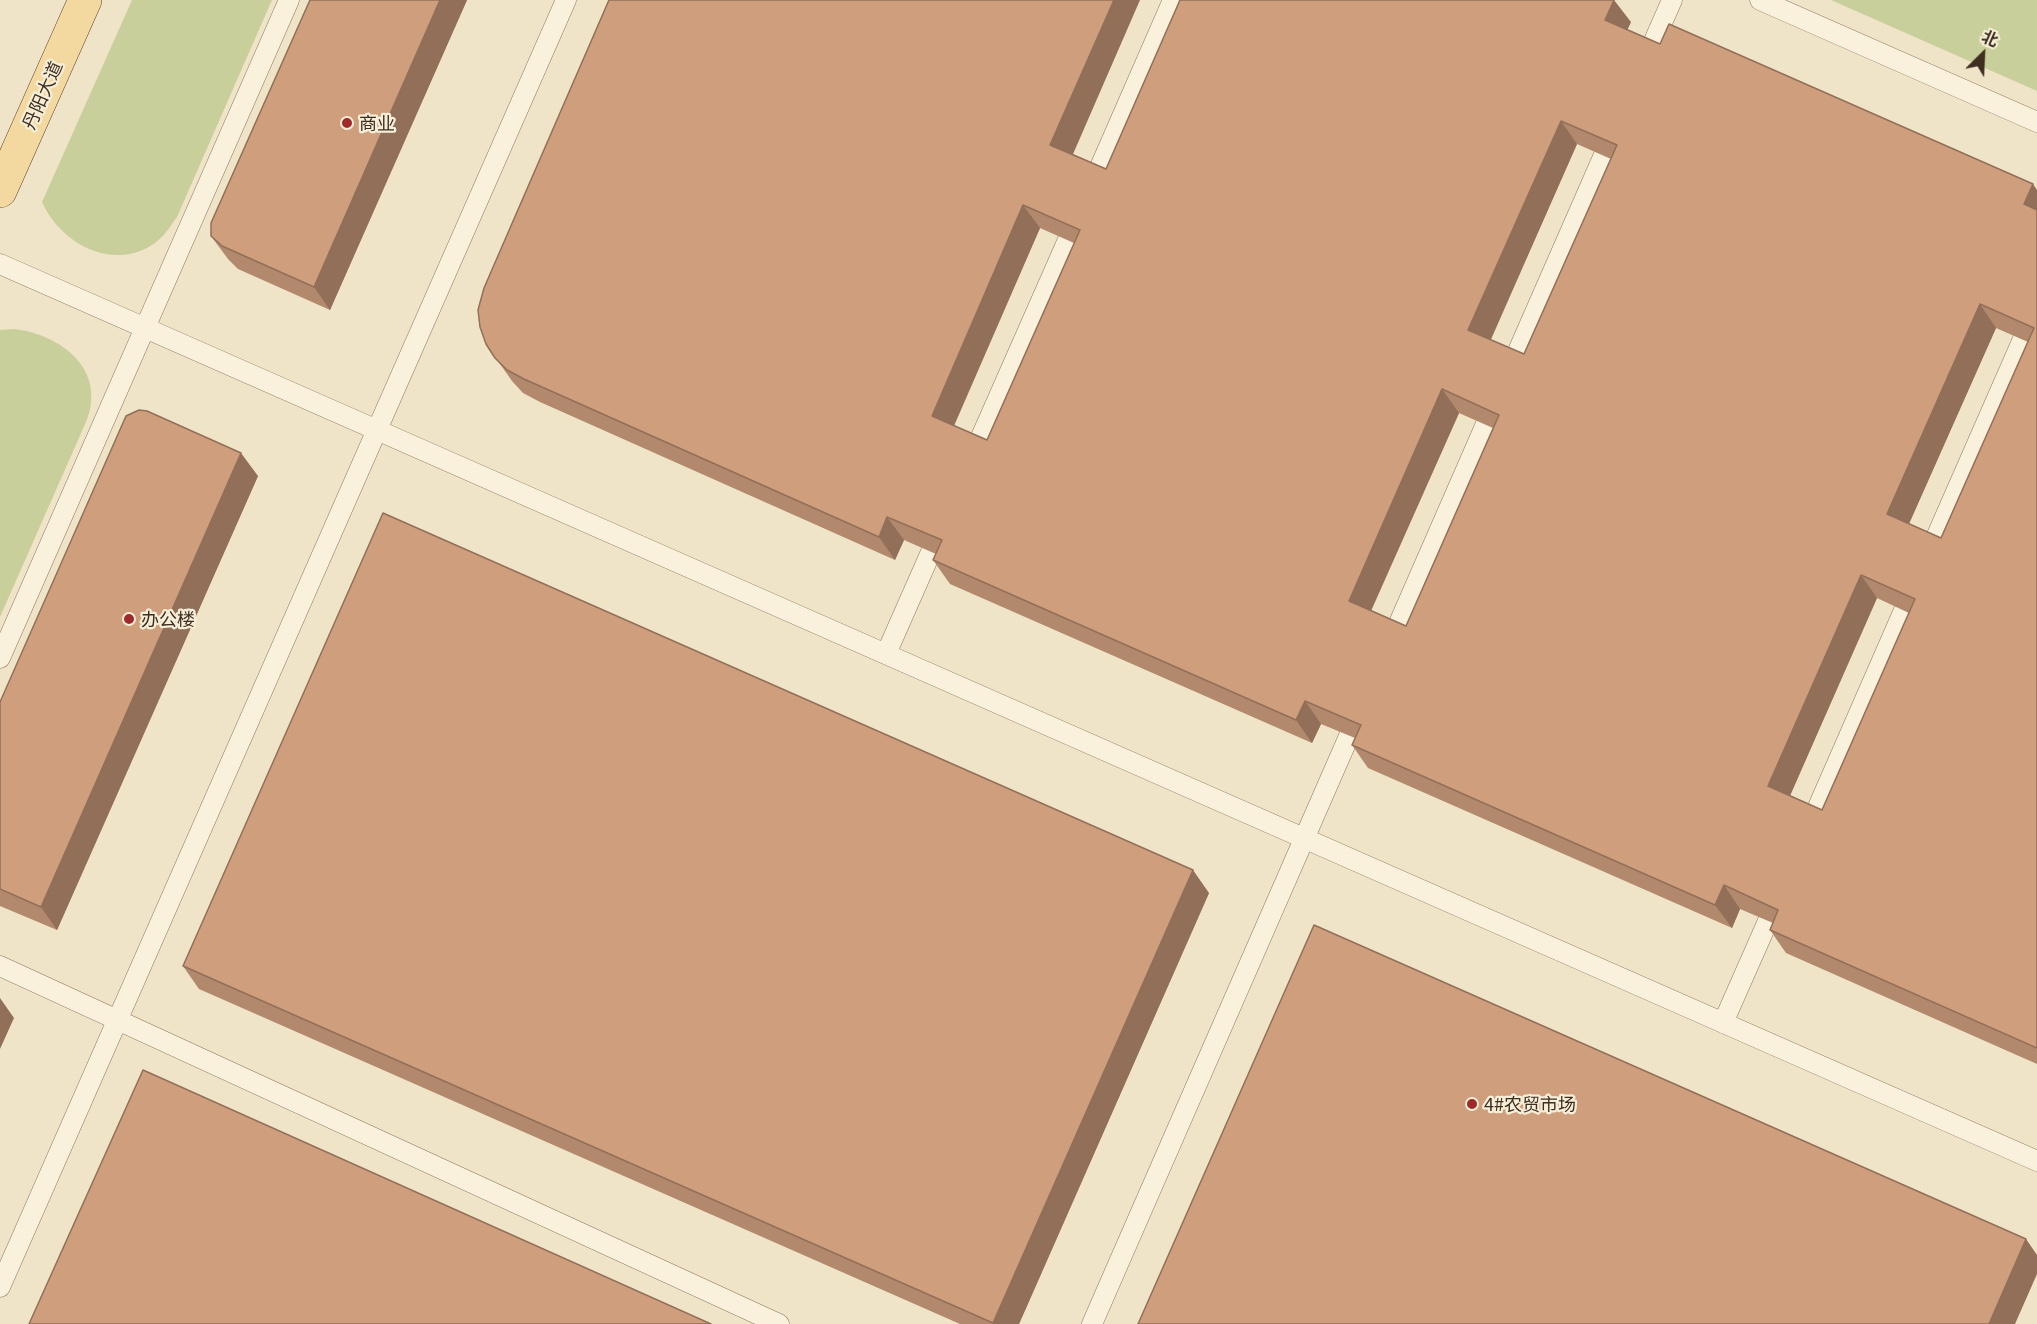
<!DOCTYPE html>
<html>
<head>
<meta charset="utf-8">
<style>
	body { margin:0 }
	#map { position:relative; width:2037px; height:1324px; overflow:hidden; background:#f0e4c8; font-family:Georgia,"Noto Sans SC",serif }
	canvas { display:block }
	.north { position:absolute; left:1953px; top:24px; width:60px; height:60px; -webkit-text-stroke:4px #f7eed8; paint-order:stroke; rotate:24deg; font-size:16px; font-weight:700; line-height:24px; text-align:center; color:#3d2e20 }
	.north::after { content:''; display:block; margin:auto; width:21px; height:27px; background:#3d2e20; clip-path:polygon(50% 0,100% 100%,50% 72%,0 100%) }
</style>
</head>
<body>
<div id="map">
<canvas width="2037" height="1324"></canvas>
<div class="north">北</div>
</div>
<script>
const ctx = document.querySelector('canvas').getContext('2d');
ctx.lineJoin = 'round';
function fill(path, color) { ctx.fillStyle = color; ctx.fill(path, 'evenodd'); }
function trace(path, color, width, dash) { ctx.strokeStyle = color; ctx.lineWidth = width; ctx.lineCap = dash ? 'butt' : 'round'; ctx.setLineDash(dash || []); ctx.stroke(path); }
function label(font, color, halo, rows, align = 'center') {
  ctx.font = font + ' Georgia,"Noto Sans SC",serif'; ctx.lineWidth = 4.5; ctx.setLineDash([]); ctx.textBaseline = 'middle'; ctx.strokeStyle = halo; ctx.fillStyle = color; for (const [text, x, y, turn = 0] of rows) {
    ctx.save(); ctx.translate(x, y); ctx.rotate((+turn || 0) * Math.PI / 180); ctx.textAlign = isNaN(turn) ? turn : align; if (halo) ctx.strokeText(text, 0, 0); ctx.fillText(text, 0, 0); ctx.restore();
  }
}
fill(new Path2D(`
	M 132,0 L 272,0 L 177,217 C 170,227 163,238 152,245 C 111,271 60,243 42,202 Z
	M 1831,0 L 2037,0 L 2037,91 Z
	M 14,329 C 52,333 97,360 91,404 C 90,410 88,417 86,422 L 0,617 L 0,330 Z`), '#c9cf9b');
const lane = new Path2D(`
	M 1760,0 L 2037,122
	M 1643,66 L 1672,0
	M 1090,190 L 1173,0
	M 0,264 L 2037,1161
	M 1508,374 L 1614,132
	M 970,462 L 1078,217
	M 1927,558 L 2037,307
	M 1389,646 L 1496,401
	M 886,654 L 942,527
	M 0,658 L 289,0
	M 1808,830 L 1915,585
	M 0,966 L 779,1324
	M 1723,1023 L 1779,896
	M 0,1287 L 566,0
	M 1092,1324 L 1360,711`);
const primary = new Path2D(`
	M 0,191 L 85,0`);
trace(lane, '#8d765c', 21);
trace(primary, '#5b4430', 34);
trace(lane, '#faf1dc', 20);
trace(primary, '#f3d9a0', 33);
fill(new Path2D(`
	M 310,0 L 467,0 L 330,310 L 238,269 L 228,259 L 211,236 Z
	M 1631,22 L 1627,30 L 1660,44 L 2037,190 L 2037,1064 L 1786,953 L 1770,930 L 1773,923 L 1740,909 L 1732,928 L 1368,768 L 1352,745 L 1355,738 L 1321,724 L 1312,743 L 950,584 L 933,560 L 936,554 L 904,540 L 895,560 L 540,402 L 523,393 L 512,381 L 486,344 L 1073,154 L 1106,169 ZM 1577,144 L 1611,159 L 1524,354 L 1490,340 ZM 1040,228 L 1074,243 L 987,440 L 954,426 ZM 1996,328 L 2028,342 L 1941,538 L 1909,524 ZM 1459,413 L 1493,428 L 1406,626 L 1371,611 ZM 1877,598 L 1909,613 L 1822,810 L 1790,796 Z
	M 258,476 L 57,930 L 0,906 L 0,702 Z
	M 1209,893 L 1019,1324 L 960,1324 L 199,989 L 183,966 Z`), '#b2896c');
fill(new Path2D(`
	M 440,0 L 467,0 L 330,310 L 314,287 Z
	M 1114,0 L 1140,0 L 1067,168 L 1050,145 Z
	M 1614,0 L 1631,22 L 1621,43 L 1605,20 Z
	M 1561,121 L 1577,144 L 1485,353 L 1468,330 Z
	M 2033,184 L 2037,190 L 2037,223 L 2024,204 Z
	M 1023,205 L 1040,228 L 948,439 L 932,416 Z
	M 1980,304 L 1996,328 L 1903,537 L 1887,514 Z
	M 1442,389 L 1459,413 L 1365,624 L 1349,601 Z
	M 241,453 L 258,476 L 57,930 L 41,907 Z
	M 887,517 L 904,540 L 895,560 L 879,537 Z
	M 1861,575 L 1877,598 L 1784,809 L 1768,786 Z
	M 1305,701 L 1321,724 L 1312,743 L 1296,720 Z
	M 1193,870 L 1209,893 L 1019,1324 L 994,1324 L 993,1323 Z
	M 1724,885 L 1740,909 L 1732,928 L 1715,905 Z
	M 0,998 L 14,1018 L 0,1049 Z
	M 2026,1239 L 2037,1255 L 2037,1274 L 2015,1324 L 1989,1324 Z`), '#916f58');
const building = new Path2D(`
	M 310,0 L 440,0 L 314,287 L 222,246 L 211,236 L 211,223 Z
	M 609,0 L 1114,0 L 1050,145 L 1106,169 L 1180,0 L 1614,0 L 1605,20 L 1660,44 L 1669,24 L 2033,184 L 2024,204 L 2037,210 L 2037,1048 L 1770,930 L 1778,910 L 1724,885 L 1715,905 L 1352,745 L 1361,725 L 1305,701 L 1296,720 L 933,560 L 942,540 L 887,517 L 879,537 L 524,379 L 507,370 L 495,358 L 486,344 L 480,327 L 478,310 L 484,288 ZM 1561,121 L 1617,145 L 1524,354 L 1468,330 ZM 1023,205 L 1080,230 L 987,440 L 932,416 ZM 1980,304 L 2034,328 L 1941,538 L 1887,514 ZM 1442,389 L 1499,415 L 1406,626 L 1349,601 ZM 1861,575 L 1915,599 L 1822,810 L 1768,786 Z
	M 139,410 L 147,411 L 241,453 L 41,907 L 0,889 L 0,702 L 126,416 Z
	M 383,513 L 1193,870 L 993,1323 L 183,966 Z
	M 1314,925 L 2026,1239 L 1989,1324 L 1138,1324 Z
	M 143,1070 L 711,1324 L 29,1324 Z`);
fill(building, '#cf9f7d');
trace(building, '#916f58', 1.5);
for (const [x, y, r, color] of [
	[347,123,6,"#9e2a2b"],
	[129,619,6,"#9e2a2b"],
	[1472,1104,6,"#9e2a2b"]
]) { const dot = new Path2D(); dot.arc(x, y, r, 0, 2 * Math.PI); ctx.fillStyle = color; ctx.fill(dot); trace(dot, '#f7eed8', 2); }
label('18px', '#3d2e20', '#f7eed8', [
	["丹阳大道",42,95,-66]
]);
label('18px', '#3d2e20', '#f7eed8', [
	["商业",359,123],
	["办公楼",141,619],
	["4#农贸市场",1484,1104]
], 'left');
</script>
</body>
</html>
